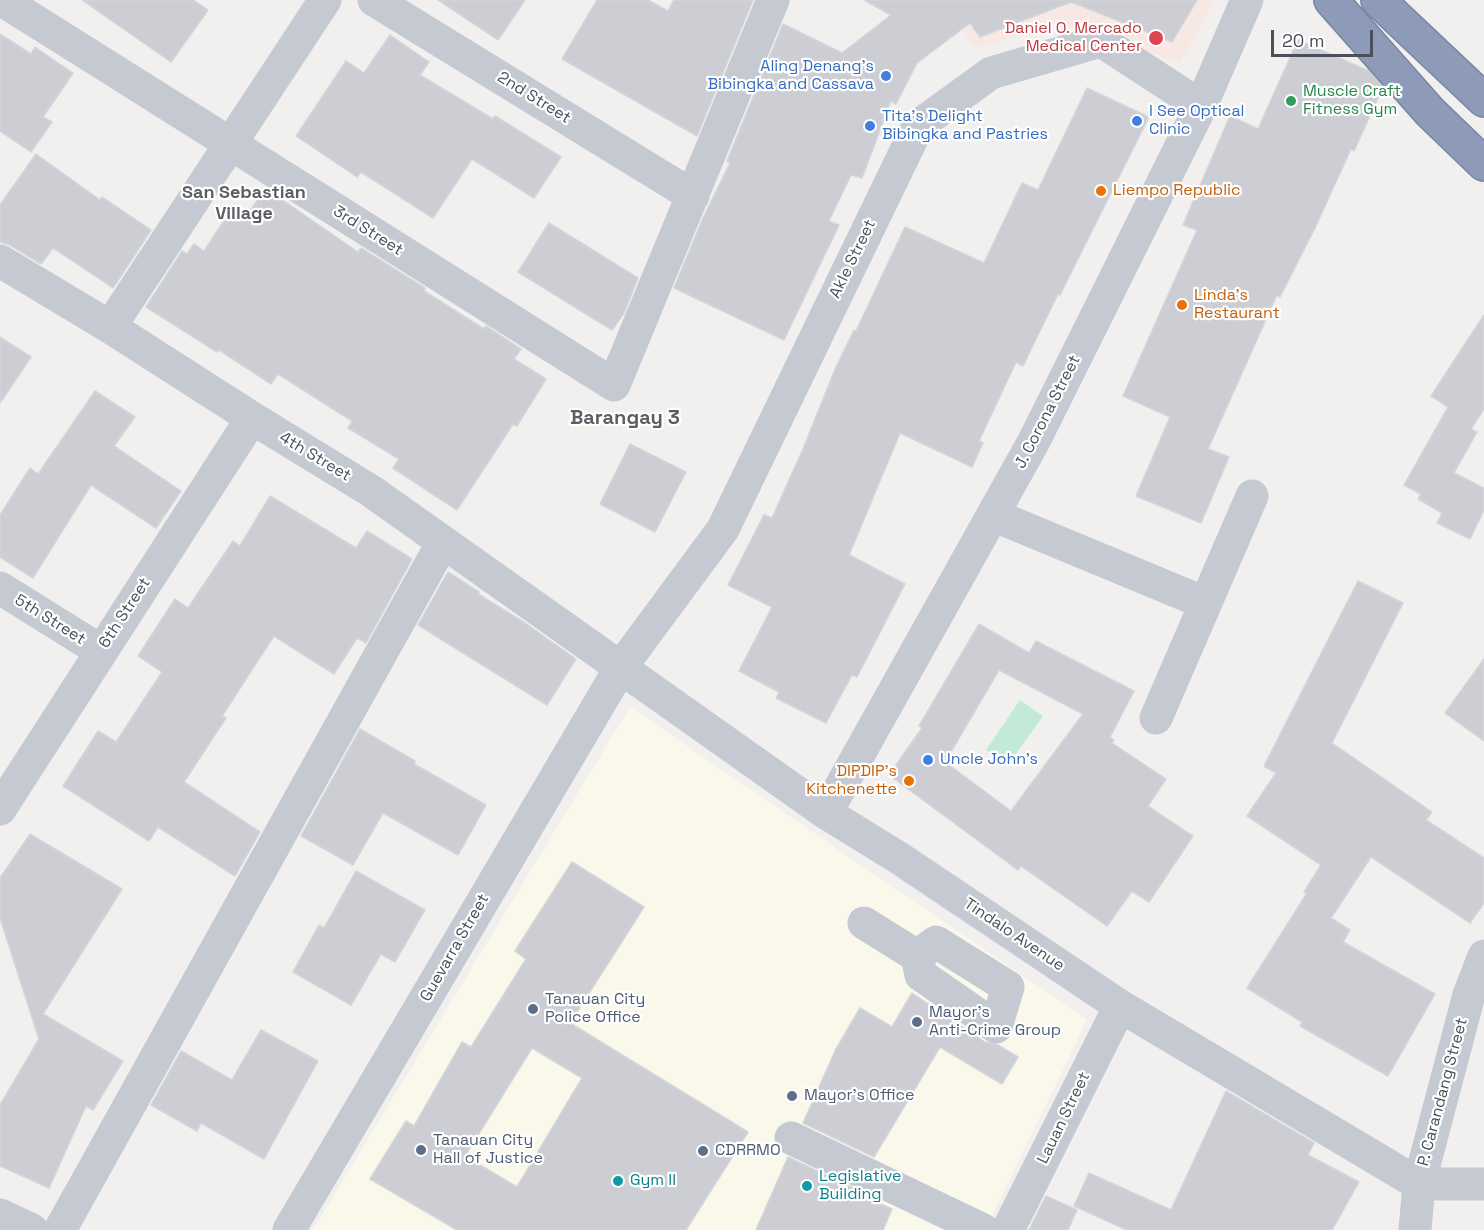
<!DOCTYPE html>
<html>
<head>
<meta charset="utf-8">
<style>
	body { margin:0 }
	#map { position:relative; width:1484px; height:1230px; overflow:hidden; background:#f1f0ef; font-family:"Space Grotesk",sans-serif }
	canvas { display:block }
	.scale { position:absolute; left:1271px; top:30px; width:102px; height:27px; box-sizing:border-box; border:3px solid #49505a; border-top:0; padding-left:8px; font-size:18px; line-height:21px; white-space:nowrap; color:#49505a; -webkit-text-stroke:4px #fff; paint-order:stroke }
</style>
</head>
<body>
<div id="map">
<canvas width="1484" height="1230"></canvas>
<div class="scale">20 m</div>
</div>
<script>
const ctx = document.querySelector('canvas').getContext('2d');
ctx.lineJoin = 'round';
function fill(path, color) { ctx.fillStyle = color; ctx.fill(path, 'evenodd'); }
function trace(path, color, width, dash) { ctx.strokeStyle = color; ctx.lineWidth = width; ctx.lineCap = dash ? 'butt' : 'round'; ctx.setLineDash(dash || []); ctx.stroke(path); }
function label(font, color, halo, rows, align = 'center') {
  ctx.font = font + ' "Space Grotesk",sans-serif'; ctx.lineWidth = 4.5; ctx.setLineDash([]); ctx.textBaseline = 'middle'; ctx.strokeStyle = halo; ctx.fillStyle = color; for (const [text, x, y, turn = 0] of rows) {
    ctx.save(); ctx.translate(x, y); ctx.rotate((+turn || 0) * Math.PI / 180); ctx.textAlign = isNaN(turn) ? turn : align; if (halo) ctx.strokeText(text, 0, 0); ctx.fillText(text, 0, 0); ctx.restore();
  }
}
fill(new Path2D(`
	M 630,707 L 1087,1020 L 985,1230 L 313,1230 Z`), '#faf8eb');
fill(new Path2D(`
	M 939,0 L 1215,0 L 1180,64 L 1092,28 L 1050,27 L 976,48 Z`), '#f8e8e3');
fill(new Path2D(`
	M 1020,700 L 1043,716 L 1008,765 L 986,750 Z`), '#c3ead8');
const building = new Path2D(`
	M 82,0 L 193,0 L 208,10 L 171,62 Z
	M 438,0 L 525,0 L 498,40 Z
	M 597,0 L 648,0 L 668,11 L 674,0 L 753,0 L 697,136 L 562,59 Z
	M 864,0 L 1197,0 L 1172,42 L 1071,2 L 980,37 L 970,23 L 917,63 L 896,104 L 891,101 L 862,178 L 851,175 L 829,221 L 839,225 L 784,340 L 674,288 L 703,218 L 730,163 L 727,161 L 783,24 L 842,53 L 891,15 Z
	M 0,34 L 31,54 L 35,47 L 73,73 L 43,117 L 52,122 L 31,152 L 0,131 Z
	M 390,35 L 429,62 L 420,75 L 493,119 L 495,116 L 561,157 L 534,198 L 472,159 L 433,218 L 361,172 L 357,177 L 296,136 L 346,61 L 364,73 Z
	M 1298,40 L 1369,71 L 1383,87 L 1354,151 L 1351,149 L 1315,228 L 1280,297 L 1277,295 L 1208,449 L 1229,457 L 1201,523 L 1136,496 L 1170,417 L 1123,396 L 1197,230 L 1183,225 L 1230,116 L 1258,129 Z
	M 1087,88 L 1149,117 L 1060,295 L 1058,294 L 1023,366 L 1016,362 L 979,441 L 983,443 L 972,467 L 900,433 L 849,555 L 905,584 L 857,677 L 852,675 L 826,723 L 776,698 L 779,692 L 739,671 L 772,607 L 728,585 L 764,515 L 772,518 L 803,449 L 836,367 L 854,330 L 856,331 L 905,227 L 984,263 L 1022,183 L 1038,190 Z
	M 36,154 L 100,200 L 102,197 L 151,230 L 113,288 L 53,248 L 41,264 L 10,245 L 0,242 L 0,205 Z
	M 265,188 L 358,252 L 361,248 L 425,288 L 424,291 L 484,329 L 486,326 L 521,349 L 514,359 L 546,379 L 517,426 L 513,424 L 457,510 L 393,468 L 399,459 L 348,428 L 352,421 L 278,374 L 271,384 L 219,350 L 217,352 L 146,307 L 182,251 L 187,254 L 194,244 L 204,251 L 231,210 L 245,219 Z
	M 549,223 L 638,278 L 624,313 L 612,330 L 518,272 Z
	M 1484,315 L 1484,409 L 1471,429 L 1477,432 L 1454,473 L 1484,488 L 1484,510 L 1470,539 L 1437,523 L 1442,513 L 1418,499 L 1421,494 L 1404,485 L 1448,407 L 1431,396 Z
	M 0,337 L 31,357 L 0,403 Z
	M 95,391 L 135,417 L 114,446 L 181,491 L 156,528 L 91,485 L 33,578 L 0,557 L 0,515 L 30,468 L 38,474 Z
	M 630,444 L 686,472 L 655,532 L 600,504 Z
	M 270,496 L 356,548 L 367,531 L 412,559 L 366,643 L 357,638 L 334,674 L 274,636 L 222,716 L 226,718 L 184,782 L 260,832 L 235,876 L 158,827 L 149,841 L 63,786 L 98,731 L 116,742 L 162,672 L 138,656 L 175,599 L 188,608 L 233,541 L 240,546 Z
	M 448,572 L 479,592 L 478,594 L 525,623 L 576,659 L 547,705 L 418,625 Z
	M 1358,581 L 1403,603 L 1332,743 L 1432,812 L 1426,820 L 1484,858 L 1484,903 L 1470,923 L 1371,857 L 1331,918 L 1350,930 L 1343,942 L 1435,994 L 1388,1076 L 1300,1026 L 1302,1022 L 1247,988 L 1307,893 L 1304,892 L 1321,865 L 1247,816 L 1276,773 L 1264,766 Z
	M 979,624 L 1029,653 L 1036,641 L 1134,691 L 1110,737 L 1114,740 L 1112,743 L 1166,779 L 1148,806 L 1193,836 L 1149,902 L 1132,891 L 1107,926 L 1021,866 L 1018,870 L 889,775 L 922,728 L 919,726 ZM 999,670 L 1083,714 L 1011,811 L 945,762 Z
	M 1484,659 L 1484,741 L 1445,713 Z
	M 360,729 L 415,761 L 414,764 L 486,805 L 458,855 L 383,813 L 353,865 L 301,836 Z
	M 30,834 L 122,889 L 43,1014 L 123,1061 L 93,1110 L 86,1106 L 49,1188 L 0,1166 L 0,1105 L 39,1039 L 0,918 L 0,878 Z
	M 572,862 L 644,907 L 570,1023 L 748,1132 L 686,1230 L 457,1230 L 370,1179 L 406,1121 L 414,1126 L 462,1042 L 471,1047 L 526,959 L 515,951 ZM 532,1048 L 582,1078 L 517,1187 L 465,1156 Z
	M 356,871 L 425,910 L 395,962 L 381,954 L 351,1005 L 293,972 L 319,925 L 324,928 Z
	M 912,993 L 985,1042 L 998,1045 L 1018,1057 L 1002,1084 L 940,1047 L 874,1157 L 803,1123 L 836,1049 L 860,1008 L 892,1027 Z
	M 261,1030 L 318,1061 L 264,1159 L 201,1123 L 197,1131 L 151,1105 L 181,1051 L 232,1080 Z
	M 1226,1091 L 1314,1143 L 1308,1155 L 1359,1182 L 1332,1230 L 1127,1230 L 1074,1206 L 1089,1173 L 1171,1210 Z
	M 788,1157 L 855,1189 L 853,1192 L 892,1209 L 883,1230 L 756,1230 Z
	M 1046,1196 L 1077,1210 L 1068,1230 L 1029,1230 Z`);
fill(building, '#cdced3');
trace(building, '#d4d5da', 1.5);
const highway = new Path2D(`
	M 1331,0 L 1430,112 L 1484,164
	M 1378,0 L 1484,100`);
trace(highway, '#7886a4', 36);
trace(new Path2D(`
	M 2,0 L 614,385 L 773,0
	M 374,0 L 693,196
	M 0,261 L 110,327 L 252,418 L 371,491 L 826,813 L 899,858 L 1120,1006 L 1419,1184 L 1484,1184
	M 110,327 L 325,0
	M 993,515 L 1205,603
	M 0,588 L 101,651
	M 1156,718 L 1252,496
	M 0,809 L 252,418
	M 826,813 L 1034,441 L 1201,106 L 1247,0
	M 864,923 L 917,956 L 921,975 L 996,1027 L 1008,987 L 936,942 L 917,956
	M 791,1138 L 983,1230
	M 0,1215 L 32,1230
	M 60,1230 L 443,542
	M 289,1230 L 621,667 L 723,529 L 918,126 L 991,73 L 1101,41 L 1201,106
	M 1008,1230 L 1120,1006
	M 1415,1230 L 1419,1184 L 1469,995 L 1484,956`), '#c4c9d2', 33);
trace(highway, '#8d9bb8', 33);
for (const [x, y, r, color] of [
	[1156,38,8,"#e0444e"],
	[886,76,6,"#3f7fe0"],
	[1291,101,6,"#2e9e5b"],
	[1137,121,6,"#3f7fe0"],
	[870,126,6,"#3f7fe0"],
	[1101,191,6,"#e8710a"],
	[1182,305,6,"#e8710a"],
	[928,760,6,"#3f7fe0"],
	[909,781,6,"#e8710a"],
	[533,1009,6,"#5c6f8a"],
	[917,1022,6,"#5c6f8a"],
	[792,1096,6,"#5c6f8a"],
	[421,1150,6,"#5c6f8a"],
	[703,1151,6,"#5c6f8a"],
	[618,1181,6,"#0f9aa8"],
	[807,1186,6,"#0f9aa8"]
]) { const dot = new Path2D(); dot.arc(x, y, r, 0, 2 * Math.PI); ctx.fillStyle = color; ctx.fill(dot); trace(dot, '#fff', 2); }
label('16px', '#be3a42', '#fff', [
	["Daniel O. Mercado",1142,29],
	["Medical Center",1142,47]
], 'right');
label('16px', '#366cbe', '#fff', [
	["Aling Denang's",874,67,"right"],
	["Bibingka and Cassava",874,85,"right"],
	["I See Optical",1149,112],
	["Clinic",1149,130],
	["Tita's Delight",882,117],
	["Bibingka and Pastries",882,135],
	["Uncle John's",940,760]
], 'left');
label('16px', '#27864d', '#fff', [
	["Muscle Craft",1303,92],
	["Fitness Gym",1303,110]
], 'left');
label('16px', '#49505a', '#fff', [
	["2nd Street",534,98,32],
	["3rd Street",368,231,32],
	["Akle Street",853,259,-64],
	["J. Corona Street",1048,412,-63],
	["4th Street",315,457,31],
	["6th Street",125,613,-57],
	["5th Street",50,620,32],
	["Tindalo Avenue",1014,935,34],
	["Guevarra Street",455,948,-60],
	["P. Carandang Street",1443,1092,-75],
	["Lauan Street",1064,1118,-64]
]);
label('16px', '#c56008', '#fff', [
	["Liempo Republic",1113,191],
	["Linda's",1194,296],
	["Restaurant",1194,314],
	["DIPDIP’s",897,772,"right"],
	["Kitchenette",897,790,"right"]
], 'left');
label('16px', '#4e5e75', '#fff', [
	["Tanauan City",545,1000],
	["Police Office",545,1018],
	["Mayor's",929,1013],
	["Anti-Crime Group",929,1031],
	["Mayor's Office",804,1096],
	["Tanauan City",433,1141],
	["Hall of Justice",433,1159],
	["CDRRMO",715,1151]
], 'left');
label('16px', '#0d838f', '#fff', [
	["Legislative",819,1177],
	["Building",819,1195],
	["Gym II",630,1181]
], 'left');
label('bold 18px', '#5c5e63', '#fff', [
	["San Sebastian",244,193],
	["Village",244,214]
]);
label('bold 20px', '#5c5e63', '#fff', [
	["Barangay 3",625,419]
]);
</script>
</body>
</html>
